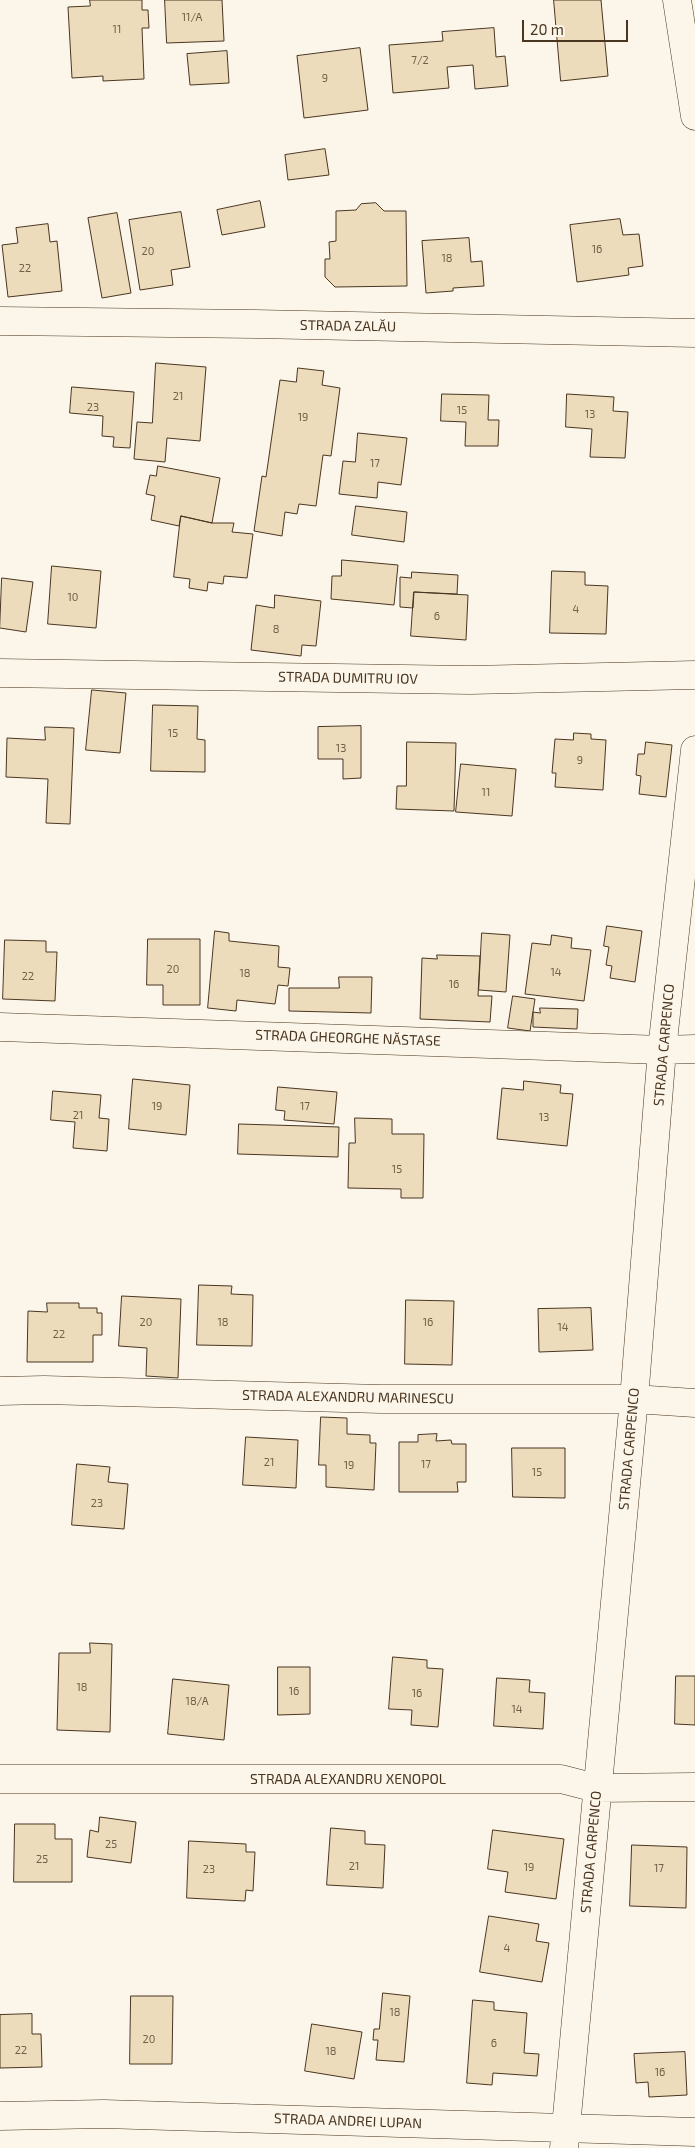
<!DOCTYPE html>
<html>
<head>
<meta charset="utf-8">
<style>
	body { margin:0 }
	#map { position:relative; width:695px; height:2148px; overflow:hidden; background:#fbf6e9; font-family:"Exo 2",sans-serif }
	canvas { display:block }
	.scale { position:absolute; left:522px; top:20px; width:106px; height:22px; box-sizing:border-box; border:2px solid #4a3520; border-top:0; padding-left:6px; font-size:15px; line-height:18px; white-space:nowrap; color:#4a3520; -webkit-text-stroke:4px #fbf6e9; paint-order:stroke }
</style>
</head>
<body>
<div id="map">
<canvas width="695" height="2148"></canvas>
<div class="scale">20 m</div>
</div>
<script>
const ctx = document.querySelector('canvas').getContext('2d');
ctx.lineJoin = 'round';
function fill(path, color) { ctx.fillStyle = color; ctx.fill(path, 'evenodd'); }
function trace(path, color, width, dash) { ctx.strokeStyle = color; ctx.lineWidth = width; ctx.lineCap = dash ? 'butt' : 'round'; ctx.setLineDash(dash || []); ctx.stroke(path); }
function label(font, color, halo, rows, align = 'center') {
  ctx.font = font + ' "Exo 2",sans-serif'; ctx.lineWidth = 4; ctx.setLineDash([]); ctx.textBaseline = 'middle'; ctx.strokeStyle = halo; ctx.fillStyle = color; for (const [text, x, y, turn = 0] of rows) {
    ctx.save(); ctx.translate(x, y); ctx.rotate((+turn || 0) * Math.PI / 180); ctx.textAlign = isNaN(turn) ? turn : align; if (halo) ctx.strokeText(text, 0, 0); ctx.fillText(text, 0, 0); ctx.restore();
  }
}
const building = new Path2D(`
	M 90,0 L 142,0 L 142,10 L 148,10 L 149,28 L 142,28 L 144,79 L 103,81 L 103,76 L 72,78 L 68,7 L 90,6 Z
	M 165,0 L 222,0 L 224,41 L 167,43 Z
	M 554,0 L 601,0 L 608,76 L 561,81 Z
	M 494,28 L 496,57 L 505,56 L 508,86 L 475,89 L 473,65 L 447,67 L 449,88 L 393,93 L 389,45 L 443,41 L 442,32 Z
	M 360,48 L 368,110 L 304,118 L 297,56 Z
	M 227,51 L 229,83 L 190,85 L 187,54 Z
	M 325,149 L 329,175 L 288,180 L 285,155 Z
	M 260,201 L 265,227 L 222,235 L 217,210 Z
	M 376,203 L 384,211 L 406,211 L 407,286 L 335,287 L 325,277 L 325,259 L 330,259 L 329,242 L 336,241 L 336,211 L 356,210 L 361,204 Z
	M 181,212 L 190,267 L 171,270 L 173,285 L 140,290 L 129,220 Z
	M 117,213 L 131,293 L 102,298 L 88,218 Z
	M 620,219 L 623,235 L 639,234 L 643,266 L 628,268 L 629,275 L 577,282 L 570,225 Z
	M 48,224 L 50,242 L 57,241 L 62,291 L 8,297 L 2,245 L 18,243 L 16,228 Z
	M 469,238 L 471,262 L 482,261 L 484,286 L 453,288 L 453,291 L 426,293 L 422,241 Z
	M 156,363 L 206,367 L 200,441 L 167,438 L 165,462 L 134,459 L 137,422 L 152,423 Z
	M 298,368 L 324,371 L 322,385 L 340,388 L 331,456 L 323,455 L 316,506 L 299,504 L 297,514 L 285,512 L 282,536 L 254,531 L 262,476 L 266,477 L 280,380 L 296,382 Z
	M 72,387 L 134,392 L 130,448 L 113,447 L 114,437 L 102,436 L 103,416 L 70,413 Z
	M 442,394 L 489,395 L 488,420 L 499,420 L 498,446 L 465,446 L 466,422 L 441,421 Z
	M 567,394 L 614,397 L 613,411 L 628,412 L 625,458 L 590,457 L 592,429 L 566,427 Z
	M 358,433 L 407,438 L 401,485 L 378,482 L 377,498 L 339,494 L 343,461 L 355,462 Z
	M 158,466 L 220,478 L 212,523 L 181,516 L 179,526 L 151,520 L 155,496 L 146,494 L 150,475 L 156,476 Z
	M 356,506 L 407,512 L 404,542 L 352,535 Z
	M 181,516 L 212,523 L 234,523 L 232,532 L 253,534 L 247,578 L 224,576 L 223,584 L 208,582 L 207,591 L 189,588 L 190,579 L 174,577 Z
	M 342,560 L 398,565 L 394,605 L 331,599 L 332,576 L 341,576 Z
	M 52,566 L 101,571 L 96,628 L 48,624 Z
	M 552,571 L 585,572 L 585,585 L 608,586 L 606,634 L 550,633 Z
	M 412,572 L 458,575 L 457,594 L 414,592 L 413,608 L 400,607 L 400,577 L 411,578 Z
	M 2,578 L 33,582 L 26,632 L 0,628 Z
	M 414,592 L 468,595 L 466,640 L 411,636 Z
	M 275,595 L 321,601 L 316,646 L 302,645 L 301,656 L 251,650 L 256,605 L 274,608 Z
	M 92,690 L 126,693 L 120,753 L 86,750 Z
	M 153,705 L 198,706 L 197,739 L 205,740 L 205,772 L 151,771 Z
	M 361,726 L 361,778 L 343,779 L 343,759 L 318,759 L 318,727 Z
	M 45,727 L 74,728 L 70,824 L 46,823 L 48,779 L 6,777 L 7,738 L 45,740 Z
	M 574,733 L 591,734 L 591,739 L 606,740 L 603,790 L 555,787 L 556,773 L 552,773 L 555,739 L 573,740 Z
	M 407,742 L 456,743 L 454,811 L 396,809 L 397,786 L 406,786 Z
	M 646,742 L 672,745 L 666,797 L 639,794 L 641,776 L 636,775 L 638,754 L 644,754 Z
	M 461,764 L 516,769 L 512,816 L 456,812 Z
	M 607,926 L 642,931 L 635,982 L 610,978 L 612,966 L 606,965 L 609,947 L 604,946 Z
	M 215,931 L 229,933 L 229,941 L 279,946 L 278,967 L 290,968 L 288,986 L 278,985 L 275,1004 L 237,1000 L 236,1011 L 208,1008 Z
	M 482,933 L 510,935 L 506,992 L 479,990 Z
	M 552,935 L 572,938 L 571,948 L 591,950 L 584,1001 L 525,994 L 532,943 L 550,945 Z
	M 148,939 L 200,939 L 200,1005 L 163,1005 L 163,985 L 147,985 Z
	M 5,940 L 46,941 L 46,952 L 57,952 L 55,1001 L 3,999 Z
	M 437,955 L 480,956 L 478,996 L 492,996 L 490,1022 L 420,1019 L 422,958 L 437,959 Z
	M 339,977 L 372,977 L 371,1013 L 289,1011 L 289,988 L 339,988 Z
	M 513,996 L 535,999 L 530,1031 L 508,1028 Z
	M 540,1008 L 578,1009 L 577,1029 L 533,1027 L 533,1012 L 540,1013 Z
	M 133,1079 L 190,1085 L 186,1135 L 129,1129 Z
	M 524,1081 L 561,1085 L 560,1093 L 573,1094 L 567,1146 L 497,1139 L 502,1088 L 523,1090 Z
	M 278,1087 L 337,1092 L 334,1124 L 284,1120 L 285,1111 L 276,1110 Z
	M 53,1091 L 101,1095 L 99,1118 L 109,1119 L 107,1151 L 73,1148 L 75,1122 L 51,1120 Z
	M 355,1118 L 392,1119 L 392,1134 L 424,1134 L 423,1198 L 401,1198 L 401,1189 L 348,1188 L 349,1143 L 355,1143 Z
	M 239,1124 L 339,1127 L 338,1157 L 238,1154 Z
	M 199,1285 L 232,1286 L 231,1294 L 253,1295 L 252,1346 L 197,1345 Z
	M 122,1296 L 181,1299 L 178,1378 L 146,1376 L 147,1348 L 119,1346 Z
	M 406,1300 L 454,1301 L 452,1365 L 405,1364 Z
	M 47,1303 L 79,1303 L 79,1308 L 97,1308 L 97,1313 L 102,1313 L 102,1335 L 93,1335 L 93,1362 L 27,1362 L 28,1311 L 47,1312 Z
	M 591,1308 L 593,1350 L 539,1352 L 538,1309 Z
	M 321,1417 L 347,1418 L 347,1434 L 370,1435 L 370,1443 L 376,1443 L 374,1490 L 326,1487 L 326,1465 L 319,1465 Z
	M 437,1434 L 436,1441 L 451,1440 L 452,1444 L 466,1444 L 466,1482 L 457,1482 L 458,1492 L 399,1492 L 399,1442 L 418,1442 L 418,1435 Z
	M 246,1437 L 298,1440 L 296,1488 L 243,1485 Z
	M 512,1448 L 565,1448 L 565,1498 L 513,1497 Z
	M 77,1464 L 110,1467 L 108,1482 L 128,1484 L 124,1529 L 72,1525 Z
	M 90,1643 L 112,1644 L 110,1732 L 57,1730 L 59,1653 L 90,1653 Z
	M 393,1657 L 427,1660 L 427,1668 L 443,1669 L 438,1727 L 411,1725 L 412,1710 L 389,1709 Z
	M 278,1667 L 310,1667 L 310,1714 L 278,1715 Z
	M 676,1676 L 695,1676 L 695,1725 L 675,1724 Z
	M 497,1678 L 530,1680 L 529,1692 L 545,1693 L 543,1729 L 494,1726 Z
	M 173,1679 L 229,1685 L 224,1740 L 168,1734 Z
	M 100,1817 L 136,1822 L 131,1863 L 87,1857 L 90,1830 L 98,1832 Z
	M 15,1824 L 55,1824 L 55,1839 L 72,1839 L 72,1882 L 14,1882 Z
	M 331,1828 L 365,1831 L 365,1844 L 385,1845 L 383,1888 L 327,1885 Z
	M 493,1830 L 564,1839 L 556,1899 L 505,1892 L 508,1872 L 488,1869 Z
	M 189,1841 L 246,1844 L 246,1852 L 255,1852 L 253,1891 L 246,1890 L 245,1901 L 187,1898 Z
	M 632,1845 L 687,1847 L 686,1908 L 630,1906 Z
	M 489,1916 L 539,1924 L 536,1941 L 549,1943 L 542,1982 L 480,1972 Z
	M 383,1993 L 410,1996 L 404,2062 L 376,2060 L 378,2040 L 373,2040 L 374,2029 L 379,2029 Z
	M 131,1996 L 173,1996 L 172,2064 L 130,2064 Z
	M 473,2000 L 494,2002 L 494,2010 L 527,2013 L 524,2053 L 539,2054 L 537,2076 L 493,2073 L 492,2085 L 467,2083 Z
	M 32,2014 L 32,2034 L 41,2034 L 42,2067 L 0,2068 L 0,2015 Z
	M 312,2024 L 362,2032 L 354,2079 L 305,2071 Z
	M 685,2052 L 687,2095 L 649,2097 L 648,2082 L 636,2083 L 634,2054 Z`);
fill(building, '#ecdcbc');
trace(building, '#4a3520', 1);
const minor = new Path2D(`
	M 677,0 L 695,116
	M 0,321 L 255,324 L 695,333
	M 0,673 L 470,680 L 695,675
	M 0,1027 L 662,1050 L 695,1049
	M 0,1391 L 44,1390 L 381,1399 L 634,1399 L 695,1403
	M 0,1779 L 561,1779 L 596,1788 L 695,1787
	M 0,2116 L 104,2114 L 695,2132
	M 564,2148 L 634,1399 L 662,1050 L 695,750`);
trace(minor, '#4a3520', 29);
trace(minor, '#fbf6e9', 28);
label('11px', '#725f47', null, [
	["11/A",192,17],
	["11",117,29],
	["7/2",420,60],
	["9",325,78],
	["16",597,249],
	["20",148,251],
	["18",447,258],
	["22",25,268],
	["21",178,396],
	["23",93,407],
	["15",462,410],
	["13",590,414],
	["19",303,417],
	["17",375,463],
	["10",73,597],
	["4",576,609],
	["6",437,616],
	["8",276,629],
	["15",173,733],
	["13",341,748],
	["9",580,760],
	["11",486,792],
	["20",173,969],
	["14",556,972],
	["18",245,973],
	["22",28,976],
	["16",454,984],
	["19",157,1106],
	["17",305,1106],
	["21",78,1115],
	["13",544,1117],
	["15",397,1169],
	["20",146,1322],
	["18",223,1322],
	["16",428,1322],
	["14",563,1327],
	["22",59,1334],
	["21",269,1462],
	["17",426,1464],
	["19",349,1465],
	["15",537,1472],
	["23",97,1503],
	["18",82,1687],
	["16",294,1691],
	["16",417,1693],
	["18/A",197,1701],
	["14",517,1709],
	["25",111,1844],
	["25",42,1859],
	["21",354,1866],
	["19",529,1867],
	["17",659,1868],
	["23",209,1869],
	["4",507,1948],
	["18",395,2012],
	["20",149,2039],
	["6",494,2043],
	["22",21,2050],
	["18",331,2051],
	["16",660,2072]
]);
label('14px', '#4a3520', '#fbf6e9', [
	["STRADA ZALĂU",348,326,1],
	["STRADA DUMITRU IOV",348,678,1],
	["STRADA GHEORGHE NĂSTASE",348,1038,2],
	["STRADA CARPENCO",664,1045,-85],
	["STRADA ALEXANDRU MARINESCU",348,1397,1],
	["STRADA CARPENCO",629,1449,-85],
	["STRADA ALEXANDRU XENOPOL",348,1779],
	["STRADA CARPENCO",591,1852,-85],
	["STRADA ANDREI LUPAN",348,2121,2]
]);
</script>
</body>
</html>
